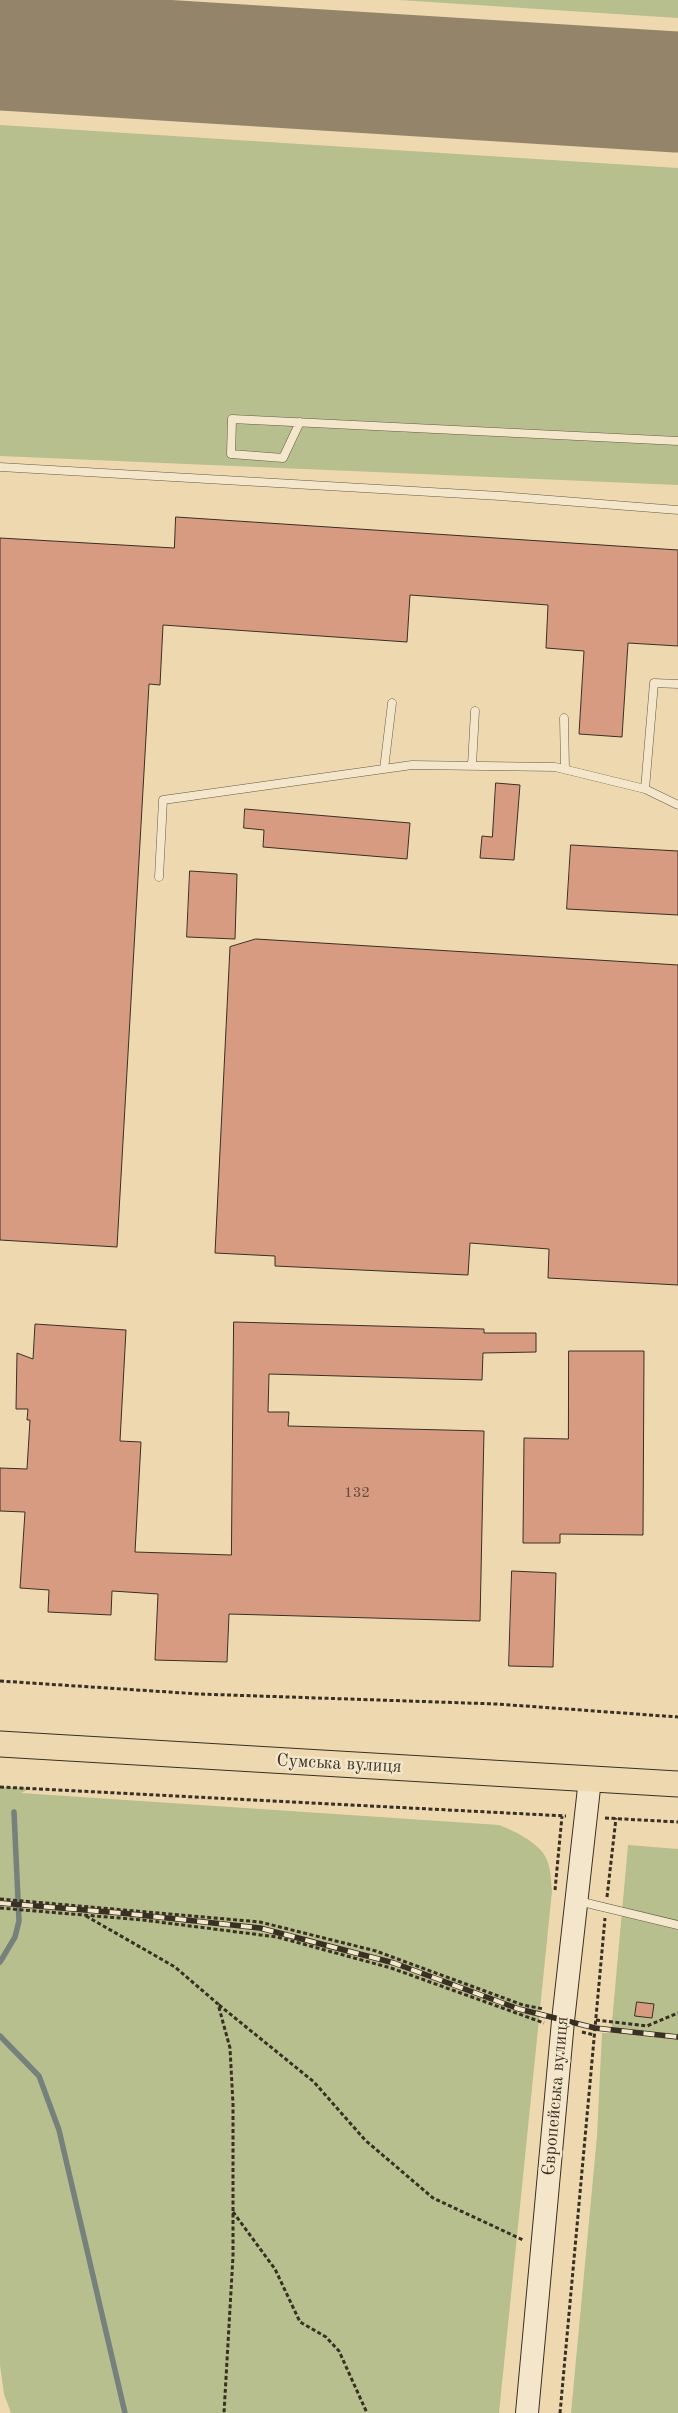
<!DOCTYPE html>
<html>
<head>
<meta charset="utf-8">
<style>
	body { margin:0 }
	canvas { display:block; background:#eed8af }
</style>
</head>
<body>
<canvas width="678" height="2413"></canvas>
<script>
const ctx = document.querySelector('canvas').getContext('2d');
ctx.lineJoin = 'round';
function fill(path, color) { ctx.fillStyle = color; ctx.fill(path, 'evenodd'); }
function trace(path, color, width, dash) { ctx.strokeStyle = color; ctx.lineWidth = width; ctx.lineCap = dash ? 'butt' : 'round'; ctx.setLineDash(dash || []); ctx.stroke(path); }
function label(font, color, halo, rows, align = 'center') {
  ctx.font = font + ' "Old Standard TT",serif'; ctx.lineWidth = 5; ctx.setLineDash([]); ctx.textBaseline = 'middle'; ctx.strokeStyle = halo; ctx.fillStyle = color; for (const [text, x, y, turn = 0] of rows) {
    ctx.save(); ctx.translate(x, y); ctx.rotate((+turn || 0) * Math.PI / 180); ctx.textAlign = isNaN(turn) ? turn : align; if (halo) ctx.strokeText(text, 0, 0); ctx.fillText(text, 0, 0); ctx.restore();
  }
}
fill(new Path2D(`
	M 399,0 L 678,0 L 678,18 Z
	M 0,125 L 678,168 L 678,485 L 0,456 Z
	M 0,1787 L 31,1788 L 21,1793 L 499,1825 C 515,1831 544,1845 548,1863 C 551,1872 551,1882 552,1891 L 499,2413 L 11,2413 L 4,2394 L 0,2365 Z
	M 628,1845 L 678,1849 L 678,2413 L 571,2413 L 597,2136 L 602,2033 L 611,2033 Z`), '#b6bf8d');
trace(new Path2D(`
	M 0,1962 L 15,1937 L 19,1921 L 14,1812
	M 0,2036 L 39,2076 L 59,2130 L 125,2413`), '#76817c', 5.5);
trace(new Path2D(`
	M 0,50 L 678,92`), '#94846a', 121);
const building = new Path2D(`
	M 176,517 L 678,550 L 678,646 L 628,643 L 622,737 L 579,734 L 584,651 L 546,648 L 548,605 L 410,595 L 407,642 L 163,625 L 160,685 L 149,684 L 117,1247 L 0,1240 L 0,538 L 174,548 Z
	M 496,783 L 520,785 L 514,860 L 480,858 L 482,836 L 492,837 Z
	M 245,809 L 410,823 L 407,859 L 263,847 L 264,830 L 244,828 Z
	M 571,845 L 678,851 L 678,915 L 567,909 Z
	M 190,871 L 237,874 L 235,939 L 187,937 Z
	M 256,939 L 678,965 L 678,1285 L 548,1278 L 549,1249 L 470,1243 L 468,1275 L 275,1266 L 275,1256 L 215,1253 L 230,947 Z
	M 234,1322 L 484,1329 L 484,1333 L 536,1333 L 536,1352 L 483,1353 L 482,1380 L 269,1374 L 268,1412 L 289,1412 L 288,1426 L 484,1431 L 480,1621 L 229,1614 L 227,1662 L 155,1660 L 158,1594 L 112,1591 L 111,1615 L 48,1612 L 49,1590 L 20,1588 L 25,1512 L 0,1511 L 0,1468 L 27,1469 L 30,1420 L 27,1420 L 28,1409 L 16,1409 L 17,1353 L 33,1359 L 35,1324 L 126,1330 L 120,1441 L 141,1442 L 135,1552 L 231,1555 Z
	M 569,1351 L 644,1351 L 643,1535 L 560,1534 L 560,1543 L 523,1543 L 524,1438 L 568,1439 Z
	M 512,1571 L 556,1573 L 553,1667 L 509,1666 Z
	M 637,2002 L 654,2004 L 652,2018 L 635,2016 Z`);
fill(building, '#d79b82');
trace(building, '#393024', 1);
const service = new Path2D(`
	M 300,422 L 283,458 L 231,454 L 232,419 L 678,441
	M 0,467 L 500,496 L 678,510
	M 564,718 L 565,769
	M 472,765 L 475,711
	M 384,769 L 392,703
	M 645,789 L 654,683 L 678,684
	M 159,877 L 163,800 L 412,765 L 555,767 L 645,789 L 678,805
	M 578,1901 L 678,1925`);
const secondary = new Path2D(`
	M 527,2413 L 563,2021 L 590,1779`);
const primary = new Path2D(`
	M 0,1744 L 678,1784`);
trace(service, '#665a47', 9);
trace(secondary, '#393024', 24);
trace(primary, '#393024', 27);
trace(new Path2D(`
	M 0,1681 L 199,1694 L 497,1704 L 678,1717
	M 0,1787 L 566,1816
	M 605,1818 L 678,1822
	M 555,1890 L 562,1816
	M 607,1897 L 616,1818
	M 0,1899 L 260,1922 L 376,1951 L 523,2005 L 544,2009
	M 0,1908 L 143,1920 L 277,1937 L 391,1968 L 544,2023
	M 86,1916 L 175,1967 L 218,2004 L 230,2048 L 233,2104 L 233,2256 L 224,2413
	M 219,2005 L 314,2082 L 365,2140 L 433,2198 L 523,2240
	M 596,2020 L 647,2026 L 678,2013
	M 582,2032 L 594,2035
	M 233,2212 L 275,2269 L 300,2322 L 326,2337 L 339,2351 L 367,2413
	M 560,2413 L 605,1918`), '#393024', 3, [4, 2.5]);
trace(service, '#f4e6cb', 8);
trace(secondary, '#f4e6cb', 22);
trace(primary, '#eed8af', 25);
const rail = new Path2D(`
	M 0,1903 L 121,1913 L 260,1928 L 394,1963 L 519,2009 L 595,2028 L 678,2037`);
trace(rail, '#393024', 5.5);
trace(rail, '#f4e6cb', 4, [11]);
label('15px', '#604b3c', null, [
	["132",357,1493]
]);
label('18px', '#393024', '#f4e6cb', [
	["Сумська вулиця",339,1764,3],
	["Європейська вулиця",556,2096,-85]
]);
</script>
</body>
</html>
